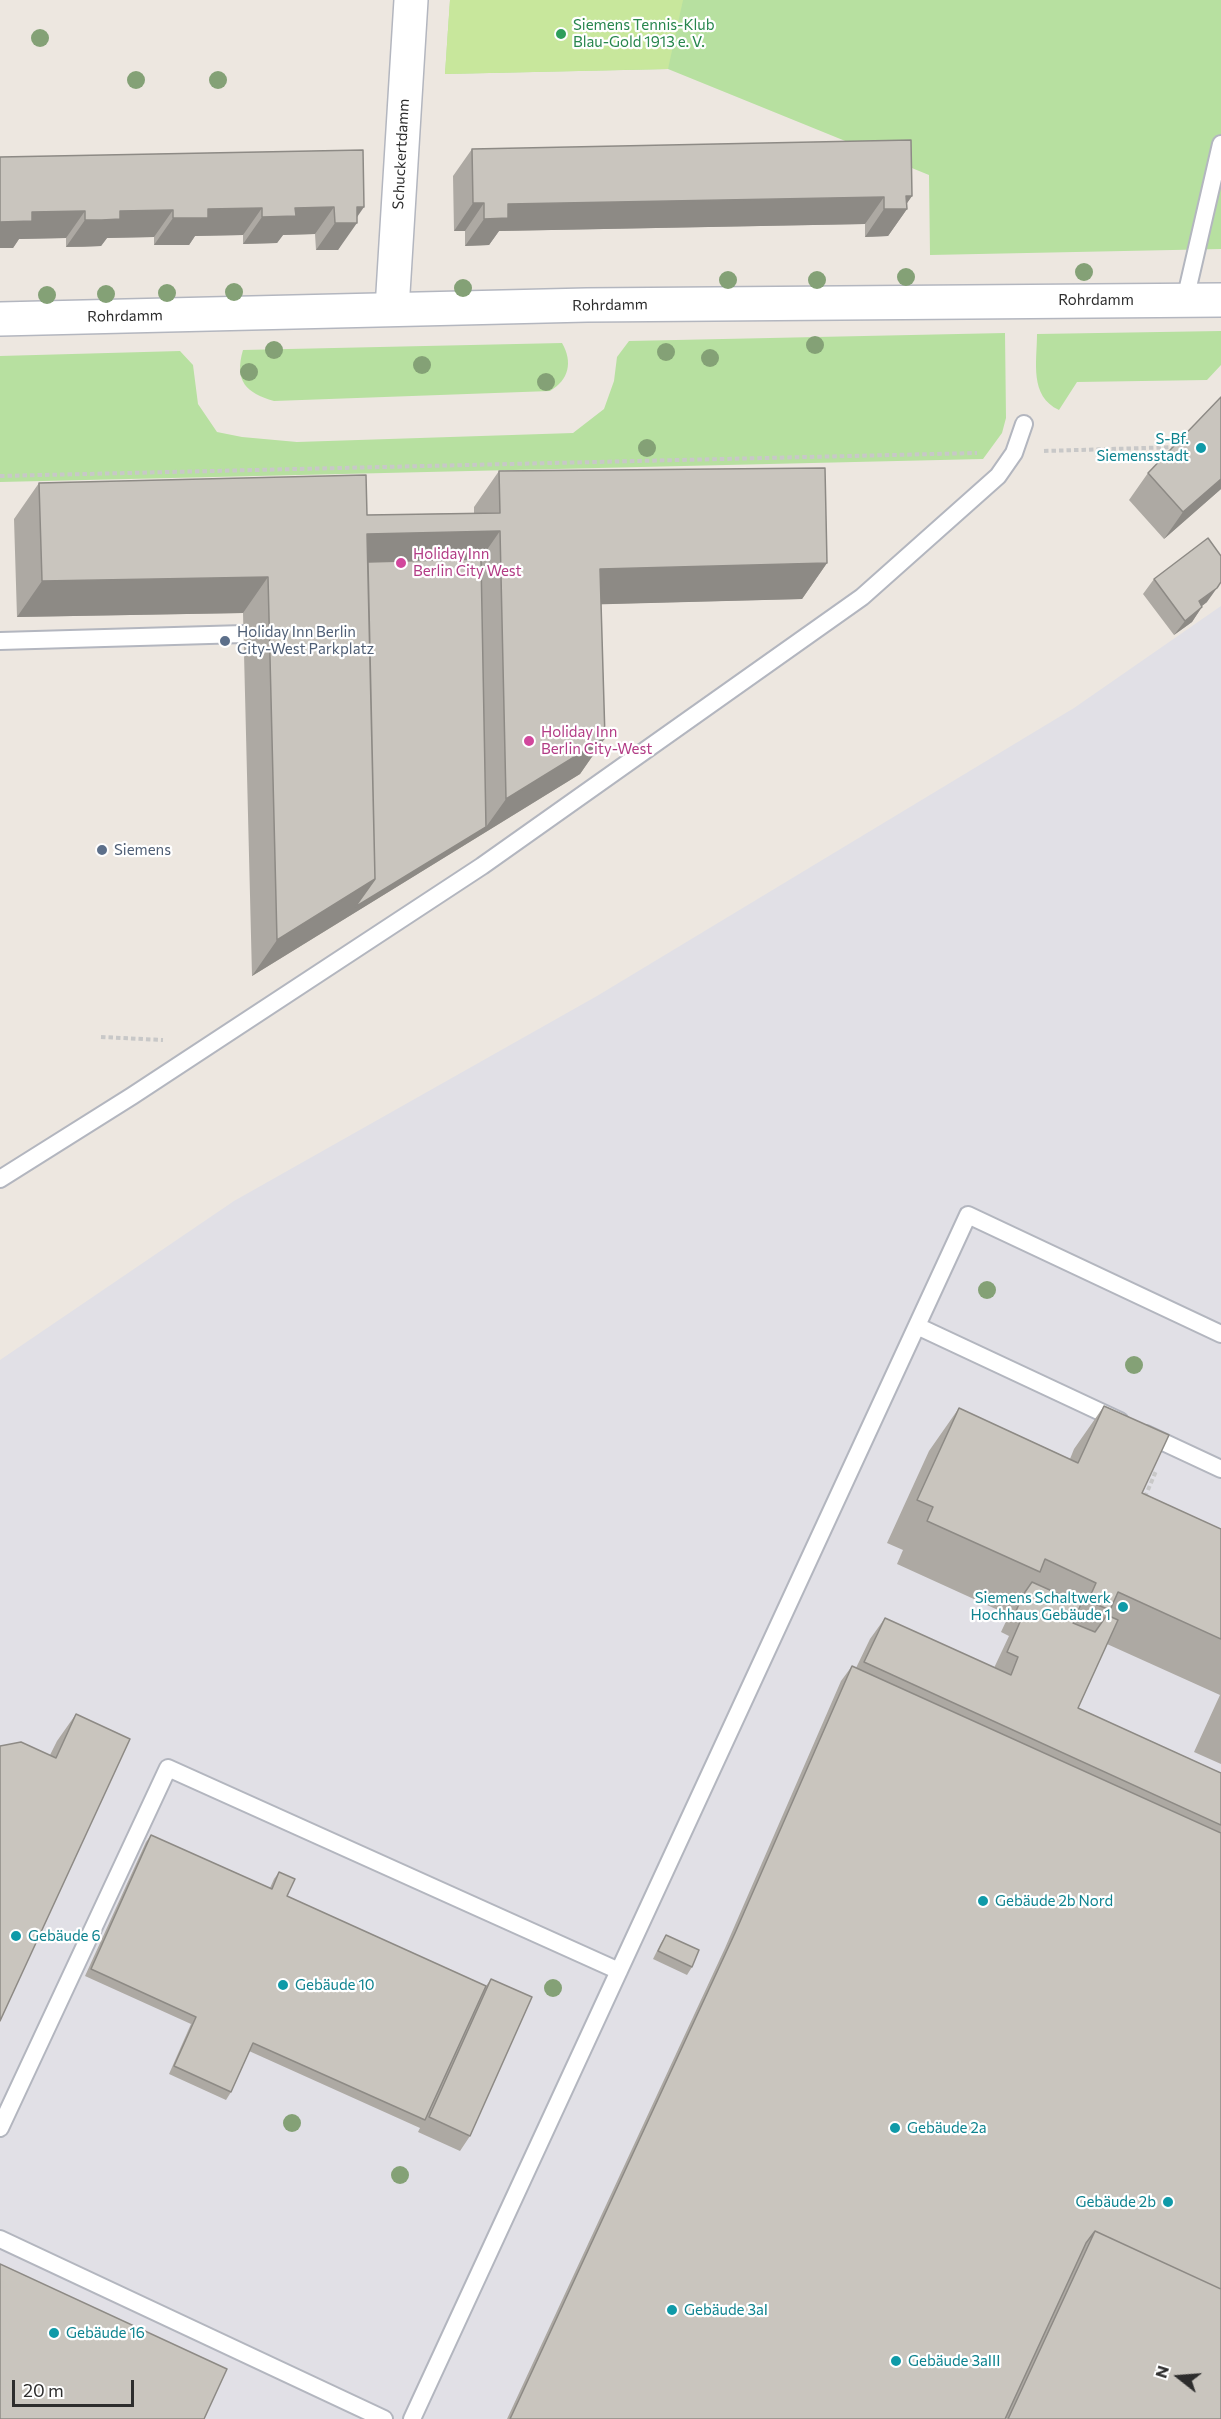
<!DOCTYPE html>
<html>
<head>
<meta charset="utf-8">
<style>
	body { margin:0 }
	#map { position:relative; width:1221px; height:2419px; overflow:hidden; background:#ede7e0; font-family:Commissioner,sans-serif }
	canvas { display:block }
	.north { position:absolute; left:1149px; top:2347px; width:60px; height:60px; -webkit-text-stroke:4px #fff; paint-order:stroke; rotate:287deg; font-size:16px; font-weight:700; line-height:24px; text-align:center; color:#2d2d2d }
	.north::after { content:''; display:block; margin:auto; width:21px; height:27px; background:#2d2d2d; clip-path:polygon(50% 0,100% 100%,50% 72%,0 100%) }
	.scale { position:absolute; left:12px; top:2380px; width:122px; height:27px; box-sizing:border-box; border:3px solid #2d2d2d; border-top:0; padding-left:8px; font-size:18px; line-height:21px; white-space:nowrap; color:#2d2d2d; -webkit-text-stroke:4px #fff; paint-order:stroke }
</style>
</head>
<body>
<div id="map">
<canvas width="1221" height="2419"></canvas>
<div class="north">N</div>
<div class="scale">20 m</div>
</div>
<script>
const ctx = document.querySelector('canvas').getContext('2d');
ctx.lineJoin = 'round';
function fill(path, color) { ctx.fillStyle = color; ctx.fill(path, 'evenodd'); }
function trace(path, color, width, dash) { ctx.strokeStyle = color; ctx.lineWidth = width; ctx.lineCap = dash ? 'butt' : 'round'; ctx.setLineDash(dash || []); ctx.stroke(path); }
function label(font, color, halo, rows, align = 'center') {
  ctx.font = font + ' Commissioner,sans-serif'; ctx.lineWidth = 4.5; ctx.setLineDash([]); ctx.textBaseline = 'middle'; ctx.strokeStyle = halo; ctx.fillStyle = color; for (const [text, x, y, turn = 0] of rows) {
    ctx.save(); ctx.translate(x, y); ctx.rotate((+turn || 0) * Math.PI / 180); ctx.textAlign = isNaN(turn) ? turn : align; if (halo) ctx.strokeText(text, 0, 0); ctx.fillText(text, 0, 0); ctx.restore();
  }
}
fill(new Path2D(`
	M 1221,606 L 1221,2419 L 0,2419 L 0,1360 L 234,1201 L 597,996 L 1074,708 Z`), '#e1e0e6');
fill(new Path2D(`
	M 450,0 L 1221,0 L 1221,249 L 930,255 L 929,175 L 668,69 L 445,74 Z
	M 1221,331 L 1221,365 L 1207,380 L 1077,382 L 1059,410 C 1029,396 1037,362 1037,334 Z
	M 1005,333 L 1006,418 L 1002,433 L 983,459 L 0,482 L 0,356 L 180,351 L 193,365 L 198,404 L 217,432 L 242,437 L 297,442 L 573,433 L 604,409 L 614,381 L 617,357 L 629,341 Z
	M 562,343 C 573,362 569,380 550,391 L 274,401 C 246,393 234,381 243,350 Z`), '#b7e0a0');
fill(new Path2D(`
	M 450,0 L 683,0 L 668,69 L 445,74 Z`), '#c8e79c');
const lane = new Path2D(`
	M 1185,300 L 1221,144
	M 0,641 L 244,634
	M 0,1179 L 132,1096 L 482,866 L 862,597 L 998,476 L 1014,453 L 1024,424
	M 917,1326 L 1120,1421
	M 1146,1434 L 1221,1469
	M 0,2128 L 168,1768 L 619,1971
	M 0,2239 L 384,2419
	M 412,2419 L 968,1215 L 1221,1334`);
const street = new Path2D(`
	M 392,309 L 411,0`);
const secondary = new Path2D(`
	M 0,319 L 587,305 L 1221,300`);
trace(lane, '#b3b6bf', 20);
trace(street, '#b3b6bf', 36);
trace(secondary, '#b3b6bf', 36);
trace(new Path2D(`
	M 1044,451 L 1178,447
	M 0,476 L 977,453
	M 101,1037 L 163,1040
	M 1145,1497 L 1156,1471`), '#c8c8c8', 4, [4.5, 3]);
trace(lane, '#fff', 16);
trace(street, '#fff', 33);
trace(secondary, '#fff', 33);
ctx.fillStyle = '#84a176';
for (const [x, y] of [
	[40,38],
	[136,80],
	[218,80],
	[1084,272],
	[906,277],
	[728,280],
	[817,280],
	[463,288],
	[234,292],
	[167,293],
	[106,294],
	[47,295],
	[815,345],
	[274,350],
	[666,352],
	[710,358],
	[422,365],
	[249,372],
	[546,382],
	[647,448],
	[987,1290],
	[1134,1365],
	[553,1988],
	[292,2123],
	[400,2175]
]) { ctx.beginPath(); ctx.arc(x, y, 9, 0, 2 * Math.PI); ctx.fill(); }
fill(new Path2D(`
	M 472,149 L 912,196 L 906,204 L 907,209 L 888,236 L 865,237 L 865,224 L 499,231 L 489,245 L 465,246 L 465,231 L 454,231 L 453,176 Z
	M 363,150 L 357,217 L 338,250 L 316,250 L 315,234 L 283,235 L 277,243 L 243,244 L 243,235 L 195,236 L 189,245 L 154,245 L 154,237 L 107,238 L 101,246 L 83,247 L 66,247 L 66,238 L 19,239 L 13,248 L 0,157 Z
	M 499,471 L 827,563 L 802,599 L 601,604 L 605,738 L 580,774 L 252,976 L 243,613 L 17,617 L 14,519 L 39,483 L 367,515 L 474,513 L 474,507 Z
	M 1148,473 L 1221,489 L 1164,539 L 1129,500 Z
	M 1154,579 L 1207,602 L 1202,606 L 1192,622 L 1174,635 L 1143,594 Z
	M 1104,1406 L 1142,1493 L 1221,1529 L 1221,1764 L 1194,1752 L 1220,1695 L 1107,1644 L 1078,1708 L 1221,1773 L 1221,2419 L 507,2419 L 725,1948 L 841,1681 L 852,1666 L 856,1668 L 870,1639 L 885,1618 L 994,1668 L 1009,1636 L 1001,1632 L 1009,1615 L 897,1564 L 903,1550 L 887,1543 L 929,1451 L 959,1408 L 1070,1459 L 1074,1449 Z
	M 76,1714 L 0,2021 L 50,1755 L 57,1741 Z
	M 151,1835 L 270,1888 L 274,1879 L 279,1872 L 287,1896 L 486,1986 L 491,1979 L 470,2136 L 460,2151 L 418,2132 L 421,2126 L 420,2128 L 249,2051 L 231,2092 L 226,2100 L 169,2074 L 191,2024 L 85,1976 L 146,1842 Z
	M 666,1935 L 692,1967 L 687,1975 L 653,1959 L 661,1943 Z`), '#ada9a3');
fill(new Path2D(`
	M 906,196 L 912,196 L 903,209 L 907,209 L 888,236 L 865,237 L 884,209 Z
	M 884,197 L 865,224 L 499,231 L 489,245 L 465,246 L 484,219 L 508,204 Z
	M 473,203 L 484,203 L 465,231 L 454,231 Z
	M 334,207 L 315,234 L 283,235 L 277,243 L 243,244 L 262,217 L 295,208 Z
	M 357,207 L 364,207 L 353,223 L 357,223 L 338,250 L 316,250 L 335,223 Z
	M 262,208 L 243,235 L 195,236 L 189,245 L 154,245 L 173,218 L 208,209 Z
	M 173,210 L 154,237 L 107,238 L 101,246 L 66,247 L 85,220 L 120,211 Z
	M 85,211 L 66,238 L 19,239 L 13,248 L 0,248 L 0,222 L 32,212 Z
	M 1221,479 L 1221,489 L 1164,539 L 1183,512 Z
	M 500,531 L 475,567 L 348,570 L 367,534 Z
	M 827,563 L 802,599 L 575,605 L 600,569 Z
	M 268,577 L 243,613 L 17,617 L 42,581 Z
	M 1217,588 L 1207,602 L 1189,616 L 1199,601 Z
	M 1202,607 L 1192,622 L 1174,635 L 1185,621 Z
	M 605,738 L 580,774 L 252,976 L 277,940 L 375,879 L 486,827 L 506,799 Z`), '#8d8a85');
const building = new Path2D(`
	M 911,140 L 912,196 L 906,196 L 907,209 L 884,209 L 884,197 L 508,204 L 508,218 L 484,219 L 484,203 L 473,203 L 472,149 Z
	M 363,150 L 364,207 L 357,207 L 357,223 L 335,223 L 334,207 L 295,208 L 296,216 L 262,217 L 262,208 L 208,209 L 208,218 L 173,218 L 173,210 L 120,211 L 120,219 L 102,220 L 85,220 L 85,211 L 32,212 L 32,221 L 0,222 L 0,157 Z
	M 1221,397 L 1221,479 L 1183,512 L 1148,473 Z
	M 825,468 L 827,563 L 600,569 L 605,738 L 506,799 L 500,531 L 367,534 L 375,879 L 277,940 L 268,577 L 42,581 L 39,483 L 366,475 L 367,515 L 500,513 L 499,471 Z
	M 1208,538 L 1221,556 L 1221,582 L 1217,588 L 1199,601 L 1202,607 L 1185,621 L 1154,579 Z
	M 481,559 L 486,827 L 355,907 L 375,879 L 368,562 Z
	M 1104,1406 L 1169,1435 L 1142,1493 L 1221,1529 L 1221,1639 L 1118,1592 L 1110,1610 L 1088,1601 L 1096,1583 L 1045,1559 L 1040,1572 L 927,1521 L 933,1507 L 917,1500 L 959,1408 L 1078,1463 Z
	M 1032,1582 L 1081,1604 L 1073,1623 L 1095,1632 L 1107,1615 L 1118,1620 L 1078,1708 L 1221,1773 L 1221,1825 L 864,1662 L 885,1618 L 1011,1675 L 1018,1657 L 1007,1652 L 1023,1615 L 1016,1611 L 1023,1595 Z
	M 852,1666 L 1221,1833 L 1221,2289 L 1095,2231 L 1086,2243 L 1005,2419 L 510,2419 L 735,1933 Z
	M 76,1714 L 130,1739 L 0,2021 L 0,1746 L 21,1742 L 56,1758 Z
	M 151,1835 L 272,1889 L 279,1872 L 295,1879 L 287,1896 L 486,1986 L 425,2120 L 253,2043 L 231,2092 L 174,2066 L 196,2017 L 91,1969 Z
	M 666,1935 L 699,1950 L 692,1967 L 658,1951 Z
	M 491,1979 L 532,1997 L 470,2136 L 429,2117 Z
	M 1095,2231 L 1221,2289 L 1221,2419 L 1008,2419 Z
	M 0,2264 L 227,2369 L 204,2419 L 0,2419 Z`);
fill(building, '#c9c5be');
trace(building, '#8d8a85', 1.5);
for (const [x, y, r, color] of [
	[561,34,6,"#2e9e5b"],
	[1201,448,6,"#0f9aa8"],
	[401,563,6,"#d1479c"],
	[225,641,6,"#5c6f8a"],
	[529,741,6,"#d1479c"],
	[102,850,6,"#5c6f8a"],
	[1123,1607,6,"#0f9aa8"],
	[983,1901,6,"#0f9aa8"],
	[16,1936,6,"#0f9aa8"],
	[283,1985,6,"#0f9aa8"],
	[895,2128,6,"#0f9aa8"],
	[1168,2202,6,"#0f9aa8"],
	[672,2310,6,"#0f9aa8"],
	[54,2333,6,"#0f9aa8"],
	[896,2361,6,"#0f9aa8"]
]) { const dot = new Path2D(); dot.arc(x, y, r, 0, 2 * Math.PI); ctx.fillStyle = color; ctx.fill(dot); trace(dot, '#fff', 2); }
label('15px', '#27864d', '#fff', [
	["Siemens Tennis-Klub",573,25],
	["Blau-Gold 1913 e. V.",573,42]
], 'left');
label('15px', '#2d2d2d', '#fff', [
	["Schuckertdamm",401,154,-87],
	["Rohrdamm",1096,300],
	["Rohrdamm",610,305,-1],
	["Rohrdamm",125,316,-1]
]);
label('15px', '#0d838f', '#fff', [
	["S-Bf.",1189,439,"right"],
	["Siemensstadt",1189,456,"right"],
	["Siemens Schaltwerk",1111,1598,"right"],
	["Hochhaus Gebäude 1",1111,1615,"right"],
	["Gebäude 2b Nord",995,1901],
	["Gebäude 6",28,1936],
	["Gebäude 10",295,1985],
	["Gebäude 2a",907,2128],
	["Gebäude 2b",1156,2202,"right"],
	["Gebäude 3aI",684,2310],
	["Gebäude 16",66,2333],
	["Gebäude 3aIII",908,2361]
], 'left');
label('15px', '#b23c85', '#fff', [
	["Holiday Inn",413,554],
	["Berlin City West",413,571],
	["Holiday Inn",541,732],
	["Berlin City-West",541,749]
], 'left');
label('15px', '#4e5e75', '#fff', [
	["Holiday Inn Berlin",237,632],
	["City-West Parkplatz",237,649],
	["Siemens",114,850]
], 'left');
</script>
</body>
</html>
